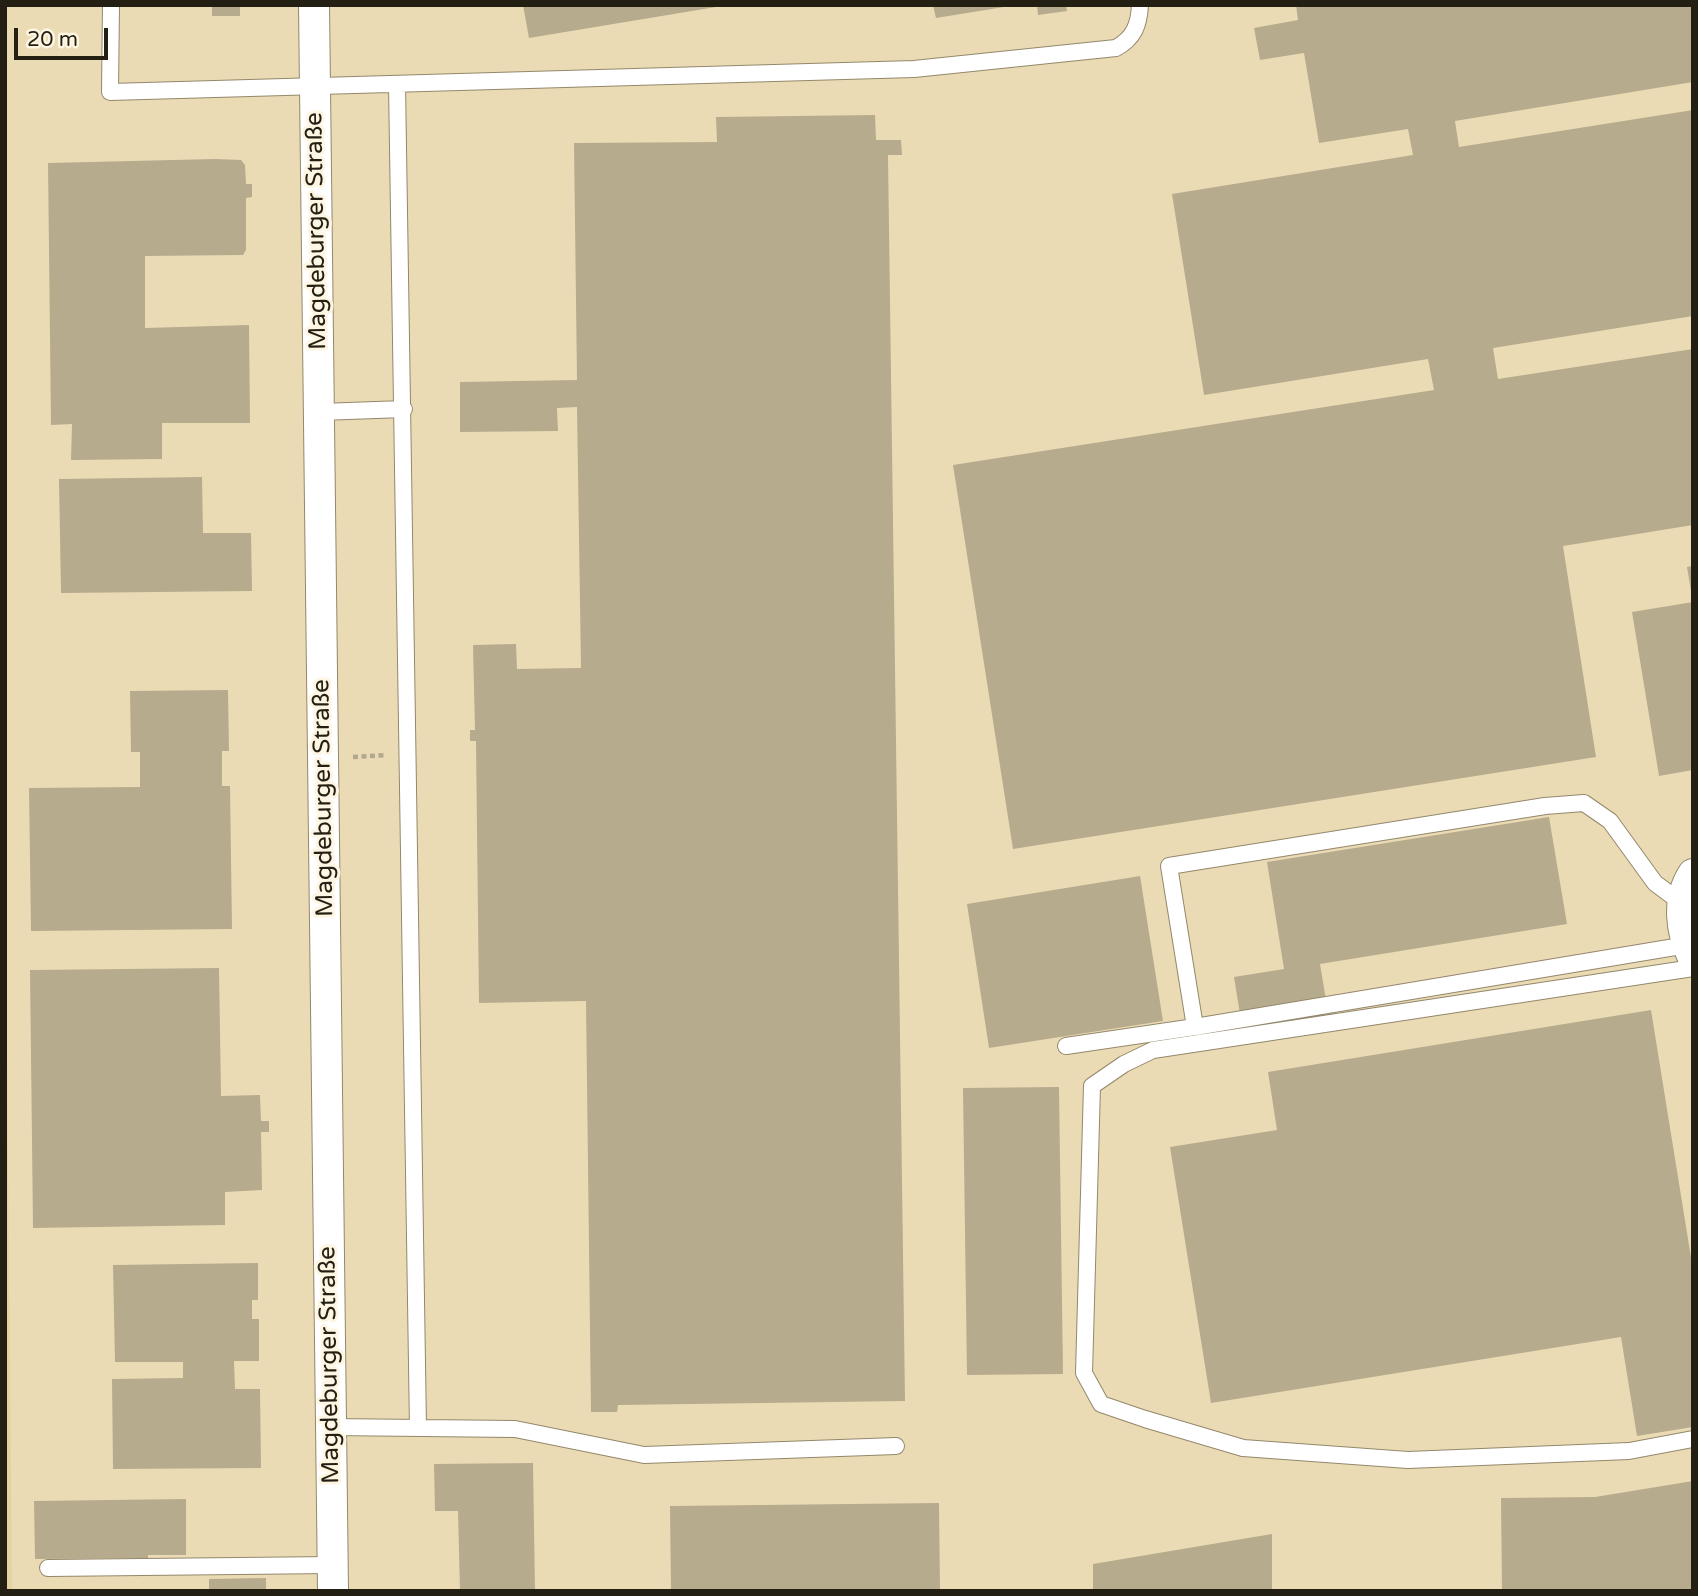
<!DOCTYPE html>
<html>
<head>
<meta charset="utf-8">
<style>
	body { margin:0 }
	#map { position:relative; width:1698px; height:1596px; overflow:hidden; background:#f5e8c9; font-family:"Varela Round",sans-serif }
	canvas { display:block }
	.frame { position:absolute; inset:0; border:7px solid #231f13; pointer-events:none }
	.scale { position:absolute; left:14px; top:28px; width:94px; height:32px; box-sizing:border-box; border:4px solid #231f13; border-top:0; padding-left:9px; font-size:21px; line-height:24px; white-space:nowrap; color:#231f13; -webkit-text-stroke:5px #fef6e3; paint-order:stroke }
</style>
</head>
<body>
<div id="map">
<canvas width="1698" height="1596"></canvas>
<div class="frame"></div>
<div class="scale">20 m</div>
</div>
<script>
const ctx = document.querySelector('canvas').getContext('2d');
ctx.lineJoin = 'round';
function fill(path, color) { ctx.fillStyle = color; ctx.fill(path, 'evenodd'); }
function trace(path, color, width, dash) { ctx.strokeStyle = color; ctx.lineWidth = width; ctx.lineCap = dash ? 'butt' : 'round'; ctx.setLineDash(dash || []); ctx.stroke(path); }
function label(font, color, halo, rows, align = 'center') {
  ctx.font = font + ' "Varela Round",sans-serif'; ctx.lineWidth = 6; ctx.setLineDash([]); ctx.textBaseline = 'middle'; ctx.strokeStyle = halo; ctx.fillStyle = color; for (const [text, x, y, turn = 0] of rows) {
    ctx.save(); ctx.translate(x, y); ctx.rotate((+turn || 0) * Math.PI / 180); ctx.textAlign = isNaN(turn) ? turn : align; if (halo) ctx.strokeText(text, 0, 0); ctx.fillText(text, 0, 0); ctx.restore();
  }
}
fill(new Path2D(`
	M 5,5 L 1693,5 L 1693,1591 L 8,1591 L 5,1246 Z`), '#ebdbb5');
fill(new Path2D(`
	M 5,837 L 12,1591 L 5,1591 Z`), '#e5d2a1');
fill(new Path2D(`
	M 212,5 L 240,5 L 240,16 L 212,16 Z
	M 523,5 L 716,5 L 716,7 L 529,38 Z
	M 933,5 L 1004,5 L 1004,7 L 936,18 Z
	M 1037,5 L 1066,5 L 1067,11 L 1038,15 Z
	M 1296,5 L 1693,5 L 1693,82 L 1455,121 L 1459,147 L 1693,110 L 1693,316 L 1493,348 L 1498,379 L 1693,349 L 1693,525 L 1563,546 L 1596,757 L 1013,849 L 953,465 L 1434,390 L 1428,359 L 1204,395 L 1172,194 L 1413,155 L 1408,129 L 1319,143 L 1304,53 L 1260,60 L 1254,28 L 1298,20 Z
	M 875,115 L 876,140 L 901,140 L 902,155 L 888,155 L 905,1401 L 618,1405 L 617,1412 L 591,1412 L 586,1001 L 479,1003 L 476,741 L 470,741 L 470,730 L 475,730 L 473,645 L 516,644 L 517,669 L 581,668 L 577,407 L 557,408 L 558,431 L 460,432 L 460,382 L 577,380 L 574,143 L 717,142 L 716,117 Z
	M 215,159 L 241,160 L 245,165 L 246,184 L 252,184 L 252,197 L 246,198 L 246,250 L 243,255 L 145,256 L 145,328 L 249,325 L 250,423 L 162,423 L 162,459 L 71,460 L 72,424 L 51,425 L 48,163 Z
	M 202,477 L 203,533 L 251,533 L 252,591 L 61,593 L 59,479 Z
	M 1693,566 L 1693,591 L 1691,591 L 1687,567 Z
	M 1693,602 L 1693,770 L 1659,776 L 1632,612 Z
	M 228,690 L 229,751 L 222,751 L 222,786 L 230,786 L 232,929 L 31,931 L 29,788 L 140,787 L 140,752 L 131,752 L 130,691 Z
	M 1549,817 L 1567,924 L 1320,964 L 1326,1000 L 1240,1014 L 1234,977 L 1284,969 L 1267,862 Z
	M 1140,876 L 1163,1021 L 989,1048 L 967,904 Z
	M 219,968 L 221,1096 L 260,1095 L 261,1121 L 269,1121 L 269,1132 L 261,1132 L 262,1190 L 225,1192 L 225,1225 L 33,1228 L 30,970 Z
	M 1651,1010 L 1693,1270 L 1693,1427 L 1637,1436 L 1621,1337 L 1211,1403 L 1170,1147 L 1277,1130 L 1268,1072 Z
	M 1059,1087 L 1063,1374 L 967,1375 L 963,1088 Z
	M 258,1263 L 258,1300 L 252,1300 L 252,1319 L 259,1319 L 259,1361 L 234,1361 L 235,1389 L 260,1389 L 261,1468 L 113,1469 L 112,1379 L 183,1378 L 183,1362 L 115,1362 L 113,1265 Z
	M 533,1463 L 535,1591 L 460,1591 L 458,1511 L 435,1511 L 434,1464 Z
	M 1693,1481 L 1693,1591 L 1502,1591 L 1501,1498 L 1595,1497 Z
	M 186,1499 L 186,1555 L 148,1555 L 148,1558 L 35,1559 L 34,1501 Z
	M 939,1503 L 940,1591 L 671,1591 L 670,1506 Z
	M 1272,1534 L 1272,1591 L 1093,1591 L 1093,1564 Z
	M 266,1578 L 266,1591 L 209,1591 L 209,1579 Z`), '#b7ab8e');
const lane = new Path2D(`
	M 111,5 L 110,92 L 914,69 L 1116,48 C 1134,38 1139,25 1140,5
	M 397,84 L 418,1428
	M 320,412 L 404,409
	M 1683,904 L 1655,883 L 1610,821 L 1584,803 L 1545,806 L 1169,866 L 1195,1027 L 1687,945
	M 1693,968 L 1153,1050 L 1124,1064 L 1092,1086 L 1084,1373 L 1101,1404 L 1145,1419 L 1243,1448 L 1408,1460 L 1629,1451 L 1693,1439
	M 1066,1046 L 1195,1027
	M 330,1427 L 515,1429 L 644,1455 L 896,1446
	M 48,1568 L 333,1565`);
const street = new Path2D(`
	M 314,5 L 333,1591
	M 1693,874 C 1676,900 1681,932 1693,958`);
trace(lane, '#93886b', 18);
trace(street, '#93886b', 32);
trace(new Path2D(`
	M 353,757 L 386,755`), '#b2a88f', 4.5, [5, 3.5]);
trace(lane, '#fff', 16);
trace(street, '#fff', 30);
label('24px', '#231f13', '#fef6e3', [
	["Magdeburger Straße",317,231,-91],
	["Magdeburger Straße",324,798,-91],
	["Magdeburger Straße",330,1365,-91]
]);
</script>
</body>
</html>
